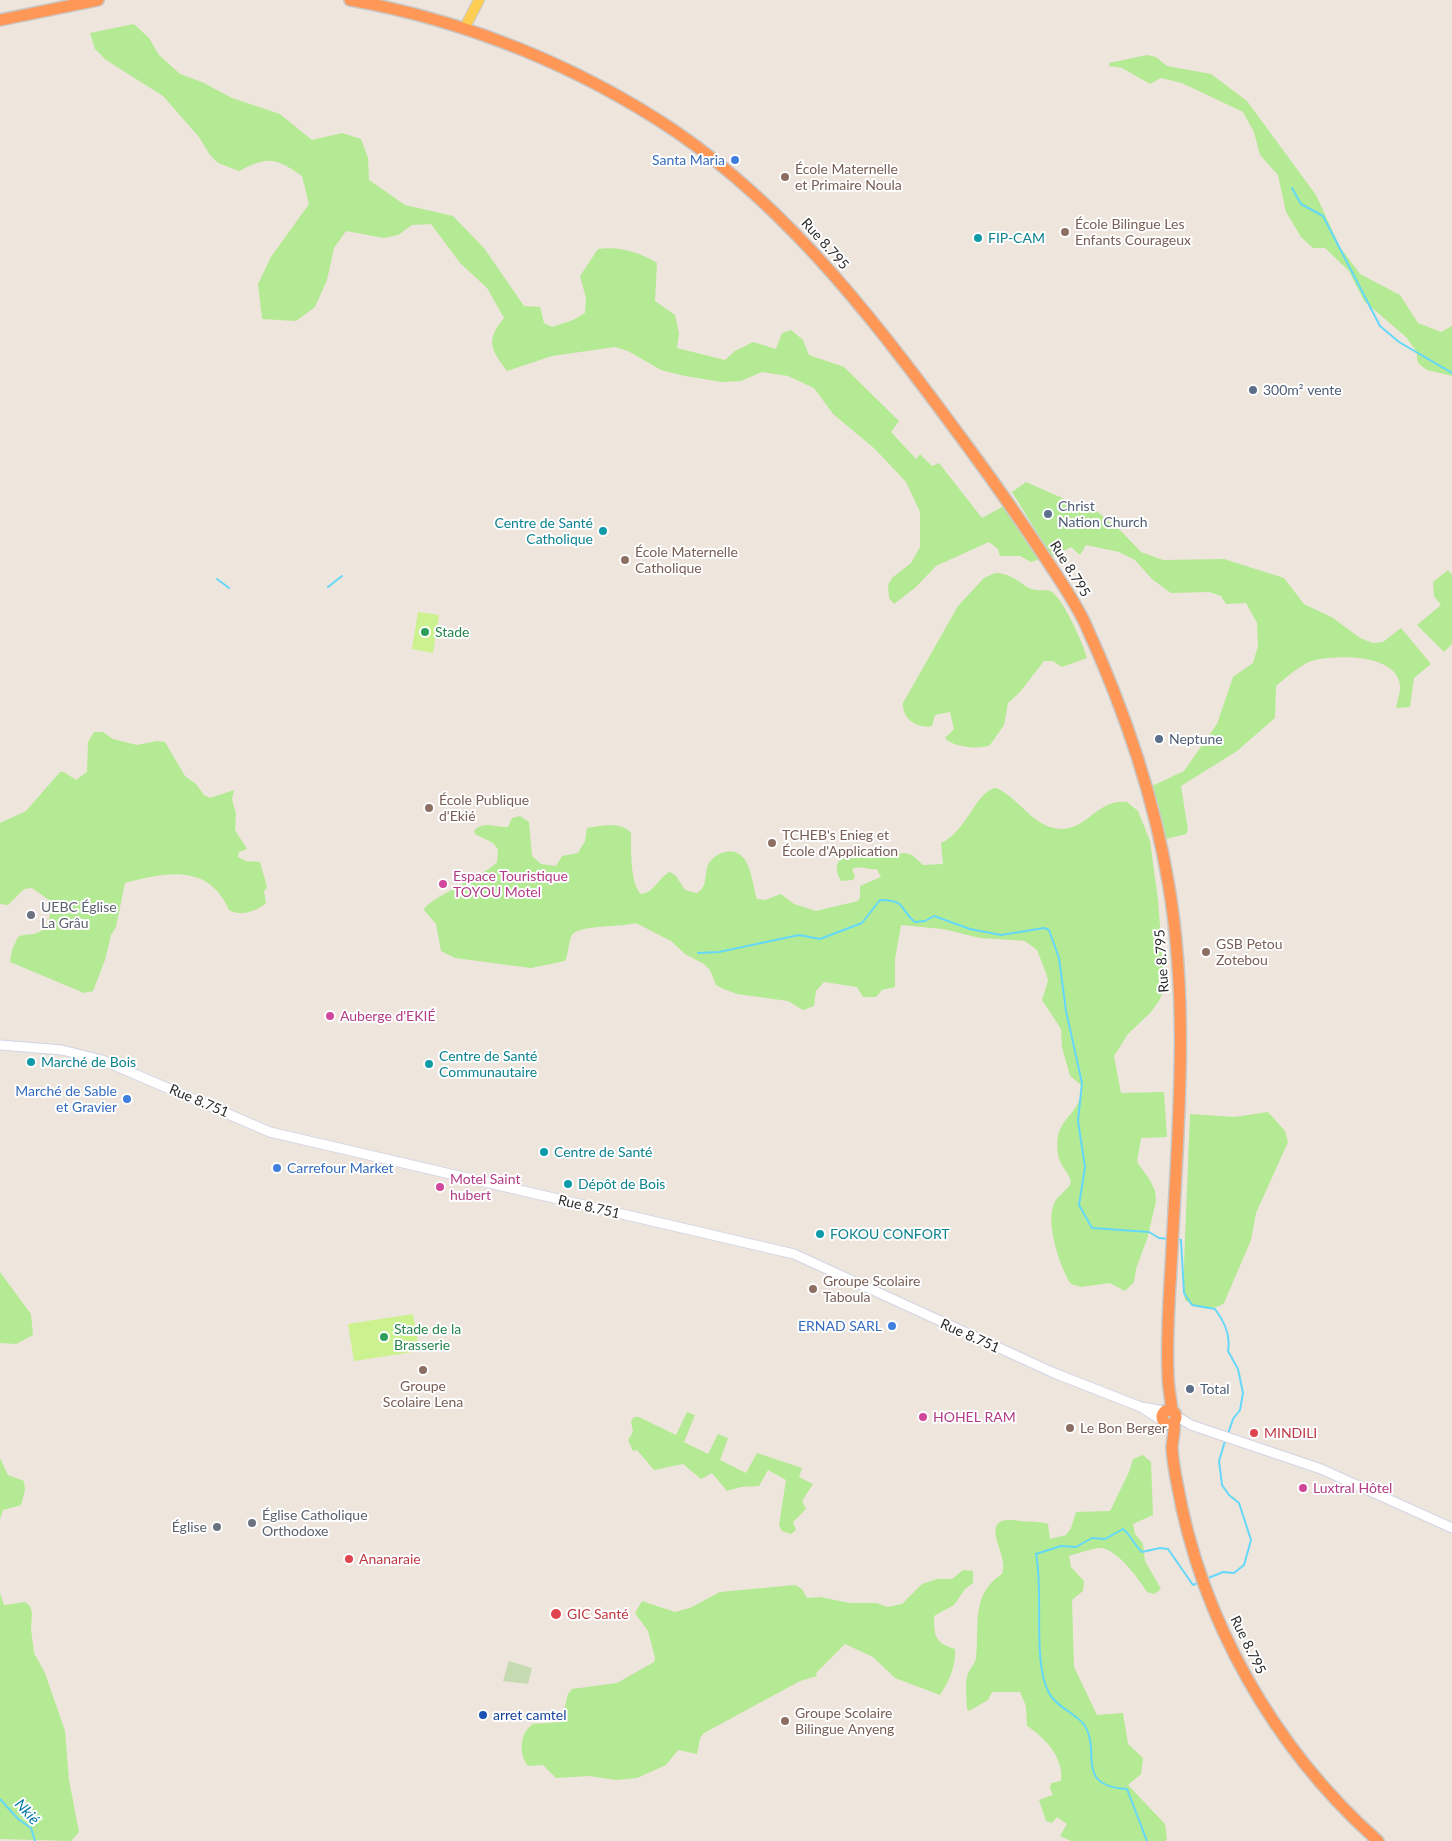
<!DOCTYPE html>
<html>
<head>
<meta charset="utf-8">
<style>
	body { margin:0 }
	canvas { display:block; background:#eee5dc }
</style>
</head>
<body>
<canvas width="1452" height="1841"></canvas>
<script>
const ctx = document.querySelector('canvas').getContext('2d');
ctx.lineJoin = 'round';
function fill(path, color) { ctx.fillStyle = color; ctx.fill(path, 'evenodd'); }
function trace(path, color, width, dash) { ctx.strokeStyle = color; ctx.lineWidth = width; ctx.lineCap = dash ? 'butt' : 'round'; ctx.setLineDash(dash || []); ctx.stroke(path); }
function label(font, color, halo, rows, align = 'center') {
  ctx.font = font + ' Lato,sans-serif'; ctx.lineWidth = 4; ctx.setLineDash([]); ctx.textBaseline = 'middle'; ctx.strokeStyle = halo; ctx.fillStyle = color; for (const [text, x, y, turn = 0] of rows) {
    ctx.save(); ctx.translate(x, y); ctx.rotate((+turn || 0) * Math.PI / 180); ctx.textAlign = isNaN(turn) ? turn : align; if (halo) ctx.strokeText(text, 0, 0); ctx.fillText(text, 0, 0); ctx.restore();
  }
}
fill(new Path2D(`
	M 134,24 L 149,38 L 159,55 L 180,74 L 202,82 L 232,98 L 280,114 L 312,140 L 342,133 L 361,139 L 368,158 L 369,180 L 405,205 L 453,216 L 484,248 L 524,306 L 540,307 L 544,323 L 552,327 L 573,320 L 585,313 L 586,298 L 580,276 L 598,249 C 618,246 640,252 657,263 L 655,301 L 675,315 L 679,333 L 677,348 L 725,360 L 735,351 L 753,342 L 776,349 L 782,333 L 791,330 L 803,340 L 809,355 L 844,367 L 899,421 L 891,432 L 916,459 L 920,454 L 932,466 L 939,463 L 982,518 L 1004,506 L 1041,559 L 1031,562 L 1020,556 L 1000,556 L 998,549 L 989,542 L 936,566 L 916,587 L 894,604 L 889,598 L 888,585 L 892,578 L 911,563 L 920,547 L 920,512 L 906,482 L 875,449 L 833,414 L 814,388 L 788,376 L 762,372 L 741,381 L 722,382 L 685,376 L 661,370 L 628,351 L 615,347 L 552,356 L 507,371 C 491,349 485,341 504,318 L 487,288 L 460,263 L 431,224 L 412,225 L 398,235 L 384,238 L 346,231 L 334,248 L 327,280 L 315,307 L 296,321 L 262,319 L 258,284 L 271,257 L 309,204 L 302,176 C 275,157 268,156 239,171 L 218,163 L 210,155 L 199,137 L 163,96 L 106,60 L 95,49 L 90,33 Z
	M 1147,55 L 1156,57 L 1167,66 L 1211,74 L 1247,101 L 1316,195 L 1340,247 L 1360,274 L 1400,295 L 1418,323 L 1441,332 L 1452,326 L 1452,376 L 1427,370 L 1419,364 L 1417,360 L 1417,352 L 1406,337 L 1364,301 L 1349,271 L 1325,248 L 1313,248 L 1301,237 L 1286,212 L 1278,175 L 1260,155 L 1254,132 L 1243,112 L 1182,83 L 1161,78 L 1150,84 L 1122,68 L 1109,66 L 1109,63 Z
	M 1026,482 L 1069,501 L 1093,508 L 1122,532 L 1141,552 L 1163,560 L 1224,559 L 1284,578 L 1304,604 L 1333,618 L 1360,638 L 1373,643 L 1383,642 L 1401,628 L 1431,664 L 1414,678 L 1410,707 L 1396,708 C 1397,701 1401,691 1400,685 C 1396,654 1339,655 1315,660 C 1302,663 1287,677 1276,686 L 1275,718 L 1237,751 L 1181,786 L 1188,830 L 1186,834 L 1166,839 L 1152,786 L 1184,771 L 1217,724 L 1233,677 L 1253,663 L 1258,646 L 1257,623 L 1246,603 L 1226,604 L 1221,596 L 1209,592 L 1171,593 L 1152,579 L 1135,560 L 1119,552 L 1086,545 L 1080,555 L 1071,547 L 1052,557 L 1012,492 Z
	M 1448,570 L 1452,575 L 1452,644 L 1444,652 L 1417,625 L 1441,605 L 1434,596 L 1433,582 Z
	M 995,573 C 1008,573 1017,580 1027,587 C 1037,593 1047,588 1052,592 C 1064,601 1083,643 1087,658 L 1062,667 L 1053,661 L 1044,661 L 1020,692 L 1008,703 L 1004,725 L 990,745 C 980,750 952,747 945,738 L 954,729 L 950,712 L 935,715 L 932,726 C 917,729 902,719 903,703 L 958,606 L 984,578 Z
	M 94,732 L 103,732 L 113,739 L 137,745 L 157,741 L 165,742 L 185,776 L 196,784 L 204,795 L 210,798 L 234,790 L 232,799 L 236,814 L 235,830 L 247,849 L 239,852 L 238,857 L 246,861 L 260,862 L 267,887 L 264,891 L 266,903 C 257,911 241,917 229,910 C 208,862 164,873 125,883 L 116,927 L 111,935 L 105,960 L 93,991 L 84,993 L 10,962 L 12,950 L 18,937 C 24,934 28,935 34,934 C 50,930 50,915 52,902 L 32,888 L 24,889 L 8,905 L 0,904 L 0,823 L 26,811 L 60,772 L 64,772 L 76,780 L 87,772 L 88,742 Z
	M 996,788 C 1017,797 1029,820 1050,827 C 1085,838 1094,798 1127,802 L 1138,811 L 1150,841 L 1158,900 L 1164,980 L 1163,991 L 1159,1001 L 1150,1013 L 1128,1034 L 1114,1056 L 1121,1093 L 1164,1092 L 1167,1137 L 1141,1138 L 1137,1162 L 1150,1180 L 1155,1191 L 1156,1201 L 1148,1236 L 1136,1269 L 1134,1282 L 1125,1291 L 1110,1283 L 1081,1287 L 1071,1284 C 1060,1268 1045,1222 1054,1204 C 1057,1195 1068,1191 1071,1182 C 1069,1172 1059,1165 1058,1154 C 1053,1118 1076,1120 1082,1091 L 1080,1084 L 1070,1076 L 1062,1047 L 1061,1029 L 1042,1000 L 1048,981 L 1046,973 L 1037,950 L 1025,941 L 980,938 L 943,929 L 901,925 L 895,959 L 895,987 L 882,990 L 876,997 L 863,997 L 857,987 L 824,982 L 816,991 L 814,1006 L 803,1010 L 788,1001 L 737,994 L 721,988 L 716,985 L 710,970 L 704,964 L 685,954 L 671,941 L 636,923 C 623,927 578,925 572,935 C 568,942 569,953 565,961 L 531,968 L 455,958 L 441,951 L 436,924 L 424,910 C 427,899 484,876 497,862 L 498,849 L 493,843 L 475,834 L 474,831 C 484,820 495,828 508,827 L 512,818 L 520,816 L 529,822 L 532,856 L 541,864 L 556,866 L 562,856 L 578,853 L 585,841 L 587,828 C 599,826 622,821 631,833 C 631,847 630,885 641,894 C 656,892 658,877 670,872 L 676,876 L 685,890 L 697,893 C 708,886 704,876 708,865 C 711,859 716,855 722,853 C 751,844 751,881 757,899 L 765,900 L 781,894 L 794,904 L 816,911 L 858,901 L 860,898 L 860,886 L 881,877 L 877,869 C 868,870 860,865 852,869 L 855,877 L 853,880 L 841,881 C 837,875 834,864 841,859 L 905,853 L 912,855 L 923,865 L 943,864 L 941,843 C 967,832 976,790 996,788 Z
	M 1268,1112 L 1285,1131 L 1288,1142 L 1256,1213 L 1251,1240 L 1224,1303 C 1211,1312 1196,1309 1185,1300 L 1183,1289 L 1190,1114 L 1235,1117 Z
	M 0,1272 L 31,1314 L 33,1335 L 16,1344 L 0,1343 Z
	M 687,1412 L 695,1415 L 684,1442 L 708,1454 L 718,1434 L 728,1438 L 720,1460 L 746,1473 L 757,1453 L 802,1468 L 799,1477 L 813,1484 L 802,1501 L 806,1509 L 793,1522 L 796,1530 L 791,1534 L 782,1531 L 779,1525 L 786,1480 L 768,1470 L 759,1486 L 741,1487 L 727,1491 L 712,1473 L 701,1479 L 683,1464 L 654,1470 L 637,1450 L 633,1451 L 628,1440 L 633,1432 L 631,1421 L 634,1417 L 639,1417 L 676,1435 Z
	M 1143,1455 L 1151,1462 L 1153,1515 L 1133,1524 L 1135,1534 L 1143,1544 L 1145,1561 L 1161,1589 L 1154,1594 L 1147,1592 C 1140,1580 1115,1547 1100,1548 C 1090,1549 1079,1553 1069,1556 L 1071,1567 L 1084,1581 L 1083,1591 L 1072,1600 L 1074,1667 L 1097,1715 L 1123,1713 L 1128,1744 L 1143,1758 L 1141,1774 L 1128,1785 L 1165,1824 L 1167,1839 L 1165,1841 L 1071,1841 L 1060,1836 L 1067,1824 L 1057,1817 L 1052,1823 L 1046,1821 L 1039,1800 L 1053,1795 L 1050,1788 L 1051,1783 L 1061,1781 C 1064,1757 1045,1738 1027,1726 L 1026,1706 L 1020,1692 L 992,1692 L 988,1700 L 969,1711 L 967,1709 C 967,1699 964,1684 968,1674 C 970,1668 976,1663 976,1657 C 980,1625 970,1595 1002,1574 C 1003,1570 1004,1565 1003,1562 C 1000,1543 980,1514 1020,1521 C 1030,1522 1039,1521 1048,1524 L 1050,1539 L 1066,1535 L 1071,1528 L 1076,1512 L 1110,1511 L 1129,1472 L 1133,1459 Z
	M 0,1458 L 8,1475 L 24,1481 L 25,1490 L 21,1505 L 3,1510 L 0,1519 Z
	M 963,1570 L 973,1571 L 973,1583 L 965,1589 L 954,1605 L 934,1616 C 934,1636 935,1643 955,1649 C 956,1667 949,1681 940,1695 L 895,1678 L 873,1657 L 845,1644 L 816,1673 L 817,1676 L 800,1681 L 704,1733 L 700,1738 L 697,1754 L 678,1750 L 666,1765 L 637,1778 L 617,1780 L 589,1776 L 556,1778 L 543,1765 L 528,1766 C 518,1754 520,1732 533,1724 L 561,1722 L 568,1694 L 572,1689 L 617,1683 L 654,1662 L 655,1658 L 648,1631 L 635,1613 L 642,1601 L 675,1612 L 690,1608 L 720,1592 L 795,1585 L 802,1589 L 807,1598 L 820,1597 L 850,1603 L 877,1603 L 887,1607 L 902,1604 L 922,1584 L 937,1579 L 952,1579 Z
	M 0,1593 L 4,1605 L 25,1602 L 30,1606 L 32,1613 L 31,1629 L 34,1653 L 45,1673 L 65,1731 L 69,1780 L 79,1832 L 71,1841 L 0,1839 Z`), '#b4ea93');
fill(new Path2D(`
	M 509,1661 L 532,1668 L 528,1684 L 503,1681 Z`), '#c6dab1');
fill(new Path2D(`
	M 418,612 L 439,615 L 433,653 L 412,649 Z
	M 413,1314 L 419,1351 L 354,1361 L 348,1324 Z`), '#cbf28e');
trace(new Path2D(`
	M 1292,188 L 1301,204 L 1323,216 L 1380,326 L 1399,342 L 1452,373
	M 217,579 L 229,588
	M 328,587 L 342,576
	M 698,953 L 719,952 L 799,935 L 820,939 L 862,923 L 880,900 C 908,900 899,910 915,922 L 925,921 L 934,916 L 970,929 L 1001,935 L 1044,928 L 1049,930 L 1059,958 L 1066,1011 L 1082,1083 L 1078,1121 L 1085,1167 L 1079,1205 L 1092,1228 L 1149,1232 L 1159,1238 L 1168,1239
	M 1175,1239 L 1181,1240 L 1184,1293 L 1192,1305 L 1215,1309 C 1225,1322 1231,1335 1228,1351 L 1238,1369 L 1243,1393 L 1240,1410 L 1233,1419 L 1228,1434
	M 1206,1579 L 1223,1572 L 1234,1573 L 1244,1565 L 1251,1540 L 1239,1503 L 1229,1495 L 1222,1485 L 1219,1461 L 1225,1441
	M 0,1799 L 18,1819 L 31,1828 L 35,1841
	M 1147,1841 L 1127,1789 C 1074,1786 1101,1752 1085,1726 C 1079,1715 1057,1708 1049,1693 C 1032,1662 1044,1593 1036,1554 L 1061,1546 L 1076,1547 L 1092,1538 L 1105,1539 L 1123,1529 C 1131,1535 1134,1545 1142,1552 L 1160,1548 L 1168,1549 L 1193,1585 L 1200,1582`), '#65d8f9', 2);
const secondary = new Path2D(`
	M 0,1045 L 62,1050 L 102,1060 L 270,1132 L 794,1254 L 1054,1373 L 1141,1407 L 1164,1411
	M 1141,1407 L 1161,1420
	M 1176,1416 L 1191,1425 L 1321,1469 L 1452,1528`);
const primary = new Path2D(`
	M 464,29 L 479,0`);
const highway = new Path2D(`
	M 350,0 C 465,20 578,66 675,131 C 798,215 887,337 974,455 C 999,489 1023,524 1046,559 C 1060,580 1073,599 1084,621 C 1123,706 1154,795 1169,887 C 1189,1006 1178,1129 1172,1248 C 1170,1290 1166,1333 1168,1375 C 1168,1387 1171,1399 1172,1411
	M 0,20 L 98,0
	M1162 1417a7 7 0 1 1 14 0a7 7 0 1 1-14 0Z
	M 1174,1423 C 1175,1431 1173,1438 1172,1446 C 1172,1458 1175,1472 1177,1483 C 1201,1620 1274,1749 1378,1841`);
trace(secondary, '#d1d5e5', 11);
trace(primary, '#c8c8c8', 12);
trace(highway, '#c8c8c8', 14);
trace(secondary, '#fff', 9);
trace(primary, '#fdce52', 10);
trace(highway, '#ff9856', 11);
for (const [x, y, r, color] of [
	[735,160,5,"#3f7fe0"],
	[785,177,5,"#8d6e63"],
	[1065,232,5,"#8d6e63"],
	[978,238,5,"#0f9aa8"],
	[1253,390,5,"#5c6f8a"],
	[1048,514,5,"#5c6f8a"],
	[603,531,5,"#0f9aa8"],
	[625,560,5,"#8d6e63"],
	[425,632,5,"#2e9e5b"],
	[1159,739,5,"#5c6f8a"],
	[429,808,5,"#8d6e63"],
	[772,843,5,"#8d6e63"],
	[443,884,5,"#d1479c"],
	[31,915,5,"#6b7280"],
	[1206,952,5,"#8d6e63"],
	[330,1016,5,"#d1479c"],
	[31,1062,5,"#0f9aa8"],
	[429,1064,5,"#0f9aa8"],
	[127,1099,5,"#3f7fe0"],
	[544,1152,5,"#0f9aa8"],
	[277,1168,5,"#3f7fe0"],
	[568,1184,5,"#0f9aa8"],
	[440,1187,5,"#d1479c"],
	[820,1234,5,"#0f9aa8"],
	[813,1289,5,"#8d6e63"],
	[892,1326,5,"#3f7fe0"],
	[384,1337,5,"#2e9e5b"],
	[423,1370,5,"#8d6e63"],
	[1190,1389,5,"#5c6f8a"],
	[923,1417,5,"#d1479c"],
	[1070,1428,5,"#8d6e63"],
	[1254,1433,5,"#e0444e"],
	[1303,1488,5,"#d1479c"],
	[252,1523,5,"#6b7280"],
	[217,1527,5,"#6b7280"],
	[349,1559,5,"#e0444e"],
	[556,1614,6,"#e0444e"],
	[483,1715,5,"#1a4fb4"],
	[785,1721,5,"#8d6e63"]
]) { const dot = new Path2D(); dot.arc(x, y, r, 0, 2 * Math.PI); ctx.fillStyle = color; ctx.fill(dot); trace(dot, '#fff', 2); }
label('14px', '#366cbe', '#fff', [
	["Santa Maria",725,160],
	["Marché de Sable",117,1091],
	["et Gravier",117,1107],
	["Carrefour Market",287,1168,"left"],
	["ERNAD SARL",882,1326]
], 'right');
label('14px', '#785e54', '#fff', [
	["École Maternelle",795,169],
	["et Primaire Noula",795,185],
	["École Bilingue Les",1075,224],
	["Enfants Courageux",1075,240],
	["École Maternelle",635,552],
	["Catholique",635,568],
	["École Publique",439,800],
	["d'Ekié",439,816],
	["TCHEB's Enieg et",782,835],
	["École d'Application",782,851],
	["GSB Petou",1216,944],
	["Zotebou",1216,960],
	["Groupe Scolaire",823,1281],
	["Taboula",823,1297],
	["Groupe",423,1386,"center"],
	["Scolaire Lena",423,1402,"center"],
	["Le Bon Berger",1080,1428],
	["Groupe Scolaire",795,1713],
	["Bilingue Anyeng",795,1729]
], 'left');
label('14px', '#0d838f', '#fff', [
	["FIP-CAM",988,238],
	["Centre de Santé",593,523,"right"],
	["Catholique",593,539,"right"],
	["Centre de Santé",439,1056],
	["Communautaire",439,1072],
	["Marché de Bois",41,1062],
	["Centre de Santé",554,1152],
	["Dépôt de Bois",578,1184],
	["FOKOU CONFORT",830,1234]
], 'left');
label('14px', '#2b2b2b', '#fff', [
	["Rue 8.795",825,244,48],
	["Rue 8.795",1070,569,58],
	["Rue 8.795",1162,961,-94],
	["Rue 8.751",199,1101,23],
	["Rue 8.751",589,1207,13],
	["Rue 8.751",970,1336,24],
	["Rue 8.795",1248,1645,64]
]);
label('14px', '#4e5e75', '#fff', [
	["300m² vente",1263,390],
	["Christ",1058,506],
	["Nation Church",1058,522],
	["Neptune",1169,739],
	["Total",1200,1389]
], 'left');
label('14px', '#27864d', '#fff', [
	["Stade",435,632],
	["Stade de la",394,1329],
	["Brasserie",394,1345]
], 'left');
label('14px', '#b23c85', '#fff', [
	["Espace Touristique",453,876],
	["TOYOU Motel",453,892],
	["Auberge d'EKIÉ",340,1016],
	["Motel Saint",450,1179],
	["hubert",450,1195],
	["HOHEL RAM",933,1417],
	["Luxtral Hôtel",1313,1488]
], 'left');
label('14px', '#5b616d', '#fff', [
	["UEBC Église",41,907],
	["La Grâu",41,923],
	["Église Catholique",262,1515],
	["Orthodoxe",262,1531],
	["Église",207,1527,"right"]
], 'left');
label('14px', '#be3a42', '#fff', [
	["MINDILI",1264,1433],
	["Ananaraie",359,1559],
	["GIC Santé",567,1614]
], 'left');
label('14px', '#164399', '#fff', [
	["arret camtel",493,1715]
], 'left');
label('italic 15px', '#0176a9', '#fff', [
	["Nkié",27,1812,48]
]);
</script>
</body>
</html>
